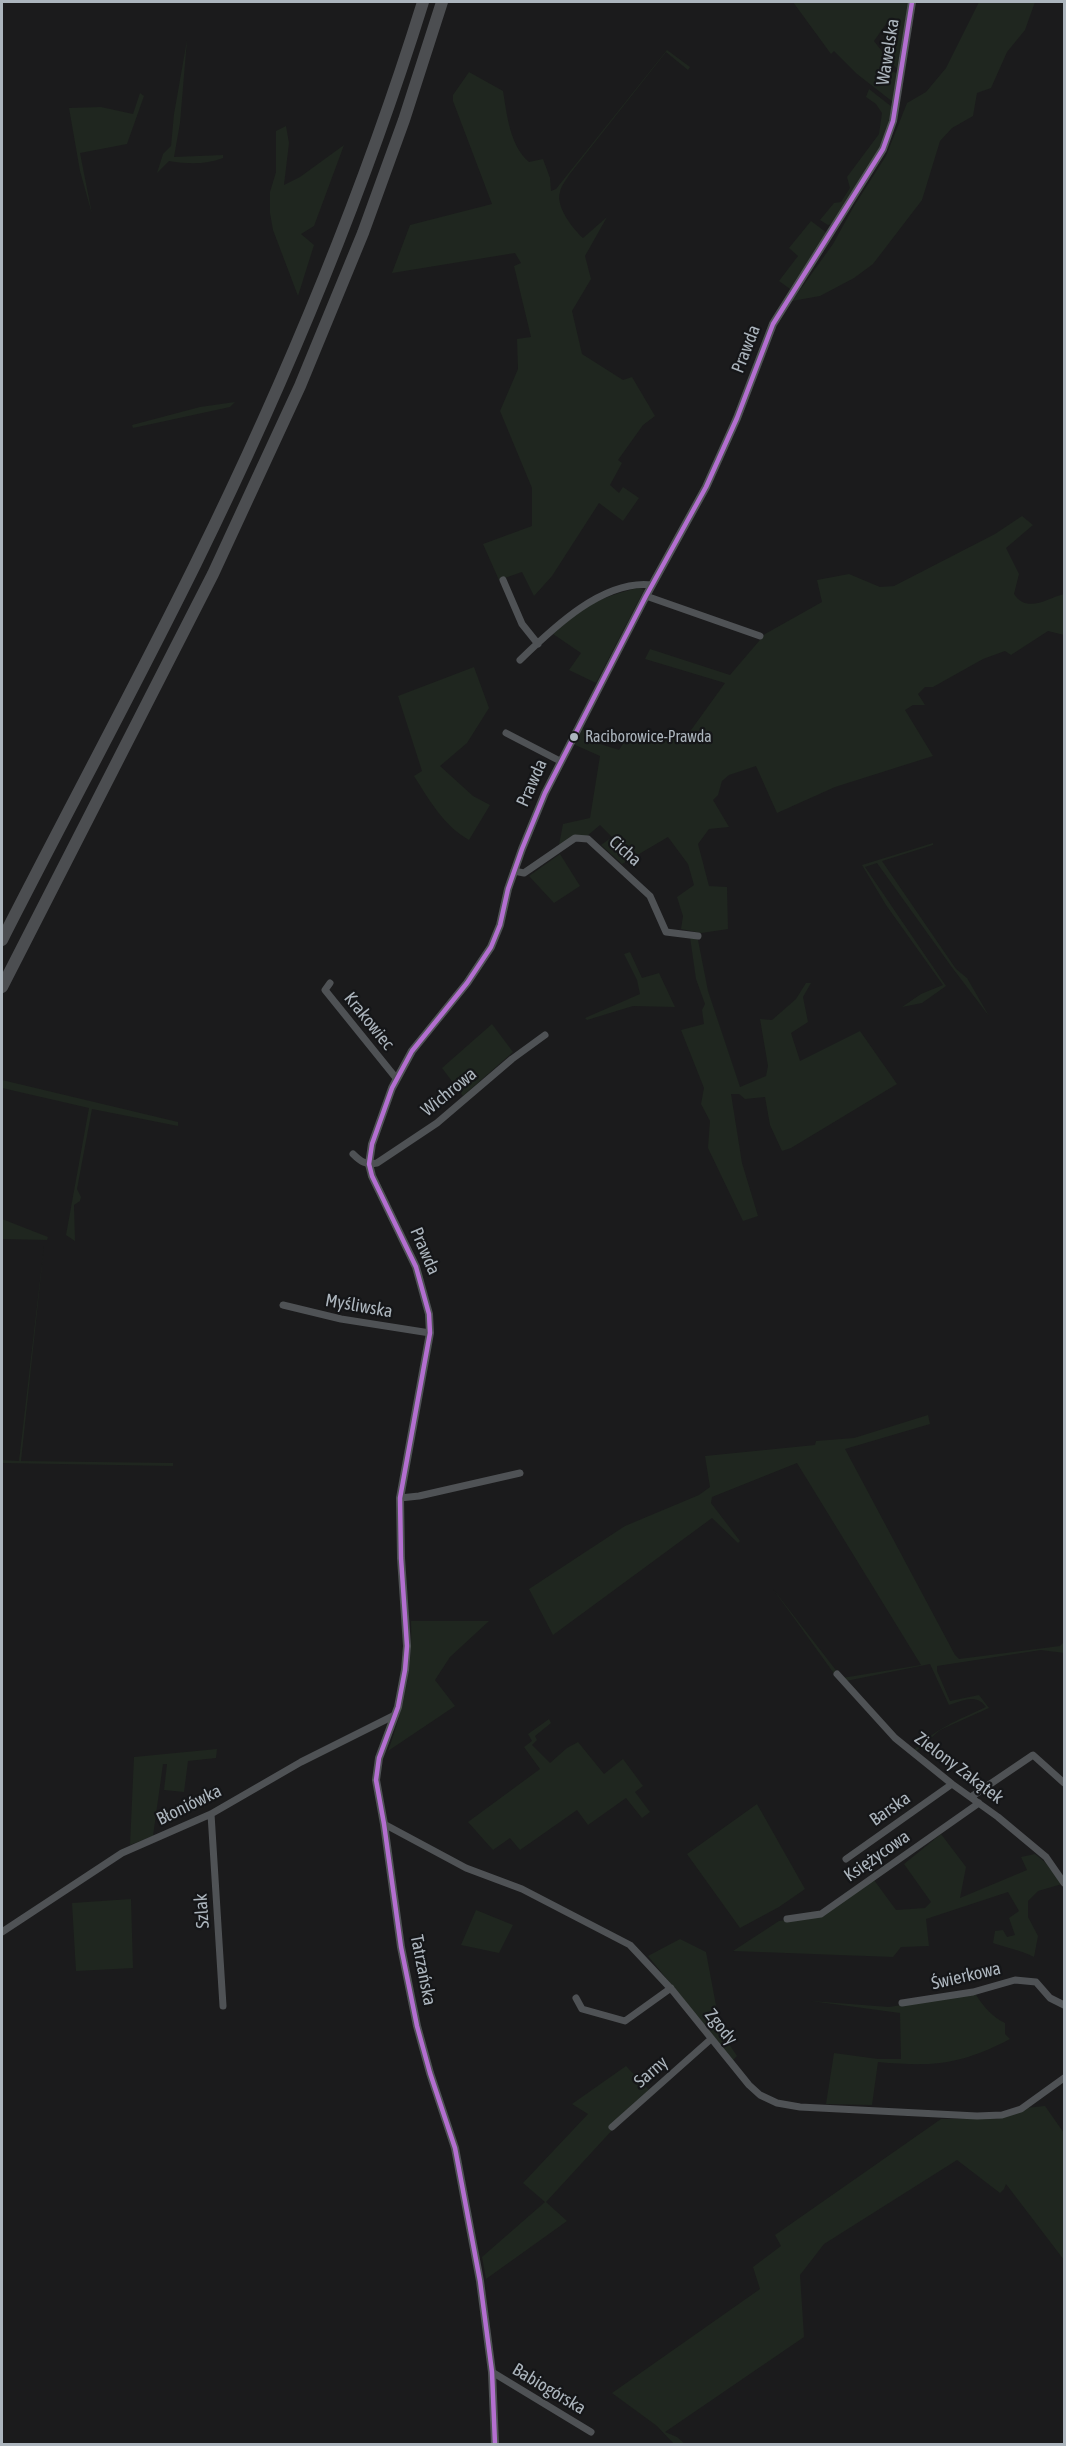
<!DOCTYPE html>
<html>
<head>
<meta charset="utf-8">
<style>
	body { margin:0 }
	#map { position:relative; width:1066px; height:2446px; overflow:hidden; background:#1b1b1c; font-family:"Asap Condensed",sans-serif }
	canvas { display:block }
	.frame { position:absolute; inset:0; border:3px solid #acb5bd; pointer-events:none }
</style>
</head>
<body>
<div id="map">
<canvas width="1066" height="2446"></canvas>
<div class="frame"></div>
</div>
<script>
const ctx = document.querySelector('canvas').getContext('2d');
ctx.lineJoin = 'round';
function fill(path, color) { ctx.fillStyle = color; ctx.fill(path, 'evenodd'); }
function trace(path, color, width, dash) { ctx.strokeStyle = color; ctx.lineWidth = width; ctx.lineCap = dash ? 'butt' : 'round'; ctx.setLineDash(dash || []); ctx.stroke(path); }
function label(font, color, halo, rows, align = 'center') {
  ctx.font = font + ' "Asap Condensed",sans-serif'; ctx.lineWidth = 4.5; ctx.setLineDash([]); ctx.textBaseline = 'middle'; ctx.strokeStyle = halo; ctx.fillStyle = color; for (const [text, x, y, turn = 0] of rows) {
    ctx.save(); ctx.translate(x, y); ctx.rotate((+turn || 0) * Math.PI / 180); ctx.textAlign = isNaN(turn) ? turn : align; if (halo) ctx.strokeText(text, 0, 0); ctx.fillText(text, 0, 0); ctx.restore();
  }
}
fill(new Path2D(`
	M 793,2 L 909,2 L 897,69 L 888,58 L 897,43 L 898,30 L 888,21 L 874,41 L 884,54 L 881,57 L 892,71 L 898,74 L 893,102 L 857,74 L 834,51 L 831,54 Z
	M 979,2 L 1035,2 L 1025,30 L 1007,52 L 991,88 L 977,93 L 973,116 L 952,128 L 940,141 L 922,200 L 873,264 L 854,278 L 820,296 L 792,301 L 833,244 L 854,206 L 886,156 L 907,103 L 926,92 L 946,68 Z
	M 187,40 L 180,123 L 174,157 L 223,155 L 223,158 C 205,165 188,164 169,161 L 157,173 L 163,154 L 171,146 L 174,114 Z
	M 667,50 L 690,67 L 688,70 L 666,52 L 569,175 C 566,180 561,186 560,192 C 555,206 573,229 583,238 L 607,217 L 585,256 L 591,279 L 572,311 L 582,354 L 623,380 L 632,377 L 655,416 L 643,425 L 618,460 L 622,463 L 610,485 L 619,493 L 623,487 L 639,498 L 623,521 L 599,503 L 552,576 L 534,596 L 522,572 L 499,580 L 483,544 L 532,526 L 532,488 L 500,411 L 518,369 L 517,339 L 531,337 L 514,266 L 521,263 L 515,253 L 392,273 L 410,225 L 492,204 L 453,101 L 453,95 L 469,72 L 503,91 C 507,115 510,146 529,162 L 543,159 L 550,178 L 551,191 L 556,189 Z
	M 869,89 L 892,107 L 885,135 L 880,147 L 832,224 L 828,225 L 820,220 L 834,203 L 841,202 L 850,188 L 847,177 L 879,134 L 882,113 L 876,104 L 866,97 Z
	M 140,93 L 144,96 L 127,144 L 80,153 L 92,214 L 80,171 L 69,108 L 101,107 L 133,114 Z
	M 286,126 L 289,143 L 284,185 L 300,177 L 344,145 L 314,226 L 301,234 L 314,245 L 298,296 L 273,230 L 270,213 L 270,192 L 276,172 L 276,131 Z
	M 811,221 L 827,233 L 790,289 L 779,281 L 798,256 L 789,248 Z
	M 235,402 L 230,407 L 133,428 L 132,425 L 200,407 Z
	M 1022,516 L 1033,525 L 1006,548 L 1019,574 L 1014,594 C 1027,614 1048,598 1064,594 L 1064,635 L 1048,631 L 1011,655 L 1005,651 L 983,659 L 933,687 L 925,687 L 918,694 L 925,705 L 913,705 L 905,710 L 933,756 L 835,787 L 777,813 L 756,766 L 729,775 L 722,781 L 718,795 L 713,800 L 729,827 L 709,829 L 698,844 L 709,886 L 727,887 L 728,929 L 701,933 L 681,929 L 683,916 L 677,897 L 694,885 L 688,864 L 668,837 L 622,864 L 601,845 L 612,837 L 600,825 L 587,836 L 559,845 L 563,824 L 590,818 L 600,756 L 573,744 L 582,728 L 600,744 L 619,750 L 630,733 L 657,737 L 669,735 L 686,737 L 725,683 L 645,659 L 650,649 L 730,675 L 765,634 L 822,602 L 817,580 L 849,574 L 880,587 L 894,586 L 995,534 Z
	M 638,588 L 644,590 L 596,683 L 569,670 L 581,653 L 553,634 C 585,606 597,598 638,588 Z
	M 474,667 L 489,708 L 467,743 L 440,766 L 473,796 L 490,805 L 469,840 C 443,825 430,801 414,776 L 422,771 L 398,696 Z
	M 933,843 L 933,845 L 882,861 L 956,969 L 967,978 L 989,1016 L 951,966 L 877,863 L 865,867 L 946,986 L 922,1003 L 902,1007 L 921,994 L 943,985 L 886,905 L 862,865 Z
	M 560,854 L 580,886 L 554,903 L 529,876 Z
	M 690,937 L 698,940 L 708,991 L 740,1087 L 766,1076 L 768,1066 L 760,1019 L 772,1020 L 796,999 L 806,983 L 811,983 L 803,997 L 808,1022 L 791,1033 L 800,1061 L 860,1031 L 897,1084 L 791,1148 L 782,1151 L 770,1125 L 765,1097 L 745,1099 L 739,1094 L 731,1094 L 742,1163 L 758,1216 L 743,1221 L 708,1148 L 710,1121 L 701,1104 L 704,1088 L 681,1030 L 704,1024 L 702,1010 L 705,1004 L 696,979 Z
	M 630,952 L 642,978 L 659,973 L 675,1007 L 633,1006 L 587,1020 L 585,1018 L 640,994 L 637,980 L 624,954 Z
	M 492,1024 L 513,1052 L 463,1096 L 442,1068 Z
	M 2,1080 L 178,1122 L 178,1126 L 92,1109 L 77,1189 L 81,1197 L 80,1201 L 74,1205 L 75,1241 L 66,1235 L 89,1108 L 2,1088 Z
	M 2,1219 L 48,1237 L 47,1240 L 2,1239 Z
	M 44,1246 L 21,1461 L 173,1463 L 173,1466 L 2,1463 L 2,1460 L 19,1461 Z
	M 928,1415 L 930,1424 L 845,1449 L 955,1655 L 959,1659 L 1060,1646 L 1064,1642 L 1064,1653 L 1041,1650 L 937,1666 L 937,1671 L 950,1701 L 979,1695 L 989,1708 L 940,1730 L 912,1755 L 910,1754 C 934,1729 956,1721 986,1707 C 976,1693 963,1701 949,1705 L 930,1664 L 841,1682 L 838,1679 L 773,1589 L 842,1678 L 921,1665 L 797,1463 L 712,1497 L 711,1503 L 740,1541 L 738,1543 L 712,1518 L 553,1635 L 529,1589 L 625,1526 L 699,1495 L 710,1487 L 705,1456 L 815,1445 L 816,1441 L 854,1438 Z
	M 411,1621 L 489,1621 L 450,1657 L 435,1680 L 455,1706 L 388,1751 C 404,1706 413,1669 411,1621 Z
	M 549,1719 L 551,1723 L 535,1736 L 537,1740 L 532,1745 L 550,1763 L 567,1748 L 578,1742 L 604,1774 L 623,1759 L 643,1786 L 635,1792 L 650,1812 L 642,1818 L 626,1798 L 588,1825 L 577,1810 L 520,1850 L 510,1838 L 493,1850 L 468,1822 L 540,1769 L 524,1747 L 532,1741 L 528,1734 Z
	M 217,1749 L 216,1758 L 188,1761 L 184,1792 L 164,1790 L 167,1764 L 163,1764 L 153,1836 L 130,1845 L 134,1757 Z
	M 757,1804 L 805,1889 L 779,1907 L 740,1928 L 687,1854 Z
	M 941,1834 L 966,1867 L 960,1898 L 1027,1870 L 1021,1857 L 1035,1854 L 1046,1863 L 1062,1884 L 1038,1891 L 1028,1901 L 1028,1917 L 1038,1936 L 1034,1957 C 1020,1950 1007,1948 993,1943 L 995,1931 L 1003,1930 L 1007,1937 L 1015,1935 L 1009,1918 L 1019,1911 L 1008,1892 L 926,1919 L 929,1946 L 901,1947 L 893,1957 L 733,1951 L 779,1921 L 822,1915 L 874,1880 L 896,1910 L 925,1908 L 931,1902 L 904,1864 Z
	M 131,1899 L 133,1968 L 76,1971 L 72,1903 Z
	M 476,1910 L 513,1925 L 499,1953 L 461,1945 Z
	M 680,1939 L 706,1952 L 721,2032 L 737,2056 L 733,2060 L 648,1956 Z
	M 975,1993 C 982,2005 992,2017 1005,2023 L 1005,2034 L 1010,2039 C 960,2065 933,2067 878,2062 L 872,2105 L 826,2104 L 834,2053 L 878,2059 L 901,2059 L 900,2013 L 811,2001 L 889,2007 Z
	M 626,2066 L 649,2090 L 546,2202 L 567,2221 L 486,2279 L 482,2257 L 545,2202 L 523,2183 L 588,2114 L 572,2104 Z
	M 1045,2106 L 1064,2133 L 1064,2260 L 1006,2184 L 1004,2189 L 1000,2193 L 957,2160 L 824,2244 L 800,2275 L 804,2337 L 665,2432 L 677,2437 L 685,2444 L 674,2444 L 657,2426 L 612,2393 L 760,2289 L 753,2267 L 781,2246 L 775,2235 L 941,2119 L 996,2119 L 1026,2108 Z`), '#1f261f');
trace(new Path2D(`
	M 503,580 L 522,624 L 538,644
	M 646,596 L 760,636
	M 520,660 C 552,629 603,579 652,585
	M 506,733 L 560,761
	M 514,871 L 524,873 L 575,838 L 588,839 L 650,896 L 666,932 L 698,936
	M 330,983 L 325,990 L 396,1078
	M 353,1154 C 361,1162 366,1165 377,1163 L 437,1123 L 512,1059 L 545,1035
	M 283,1305 L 341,1319 L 430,1333
	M 400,1498 L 419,1496 L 520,1473
	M 837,1674 L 895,1738 L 952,1784 L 998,1817 L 1046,1857 L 1064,1883
	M 971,1797 L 1033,1755 L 1064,1783
	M 211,1814 L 223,2006
	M 384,1824 L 466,1868 L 522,1889 L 630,1945 L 673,1991 L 749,2085 L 760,2095 L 777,2103 L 800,2107 L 977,2116 L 1002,2115 L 1021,2109 L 1064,2078
	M 846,1859 L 952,1784
	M 787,1919 L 821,1914 L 979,1803
	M 2,1932 L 122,1853 L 211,1814 L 301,1762 L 395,1715
	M 576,1998 L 582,2009 L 625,2021 L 671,1988
	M 902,2003 L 973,1992 L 1015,1980 L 1036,1982 L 1050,1998 L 1064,2005
	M 612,2127 L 711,2039
	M 492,2372 L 591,2432`), '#4f5255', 7);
trace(new Path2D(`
	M 495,2444 L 492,2372 L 480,2281 L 455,2148 L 430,2073 L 417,2026 L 401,1947 L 384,1824 L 376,1780 L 379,1758 L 398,1707 L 405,1670 L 407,1646 L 401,1558 L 400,1498 L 430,1333 L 429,1314 L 416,1267 L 372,1176 L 369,1164 L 372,1144 L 392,1088 L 412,1051 L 467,983 L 491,947 L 500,925 L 508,889 L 522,849 L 545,793 L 646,596 L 706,487 L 737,418 L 773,324 L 883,149 L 893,121 L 912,2`), '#4f5255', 8);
trace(new Path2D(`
	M 2,940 C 66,814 134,689 196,563 C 285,382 363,194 423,2
	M 2,987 L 213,574 L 300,386 L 363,233 L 404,120 L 442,2`), '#4c4e51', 12);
trace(new Path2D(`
	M 495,2444 L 492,2372 L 480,2281 L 455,2148 L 430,2073 L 417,2026 L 401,1947 L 384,1824 L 376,1780 L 379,1758 L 398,1707 L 405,1670 L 407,1646 L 401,1558 L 400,1498 L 430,1333 L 429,1314 L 416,1267 L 372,1176 L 369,1164 L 372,1144 L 392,1088 L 412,1051 L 467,983 L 491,947 L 500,925 L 508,889 L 522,849 L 545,793 L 646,596 L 706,487 L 737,418 L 773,324 L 883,149 L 893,121 L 912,2`), '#b36fd0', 4.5);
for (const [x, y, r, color] of [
	[574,737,5,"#acb5bd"]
]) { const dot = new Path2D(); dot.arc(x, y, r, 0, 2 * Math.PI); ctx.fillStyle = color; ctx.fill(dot); trace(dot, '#151618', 2); }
label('16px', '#acb5bd', '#151618', [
	["Raciborowice-Prawda",585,737]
], 'left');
label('18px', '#acb5bd', '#151618', [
	["Wawelska",888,52,-81],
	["Prawda",746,349,-69],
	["Prawda",532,783,-66],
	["Cicha",625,851,41],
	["Krakowiec",369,1021,51],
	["Wichrowa",449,1092,-39],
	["Prawda",425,1251,67],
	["Myśliwska",359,1306,10],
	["Zielony Zakątek",959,1768,37],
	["Błoniówka",189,1805,-26],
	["Barska",890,1809,-35],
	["Księżycowa",877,1856,-35],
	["Szlak",202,1911,-94],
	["Tatrzańska",423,1970,79],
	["Świerkowa",966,1976,-13],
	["Zgody",721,2027,51],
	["Sarny",651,2072,-41],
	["Babiogórska",549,2389,31]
]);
</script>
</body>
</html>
